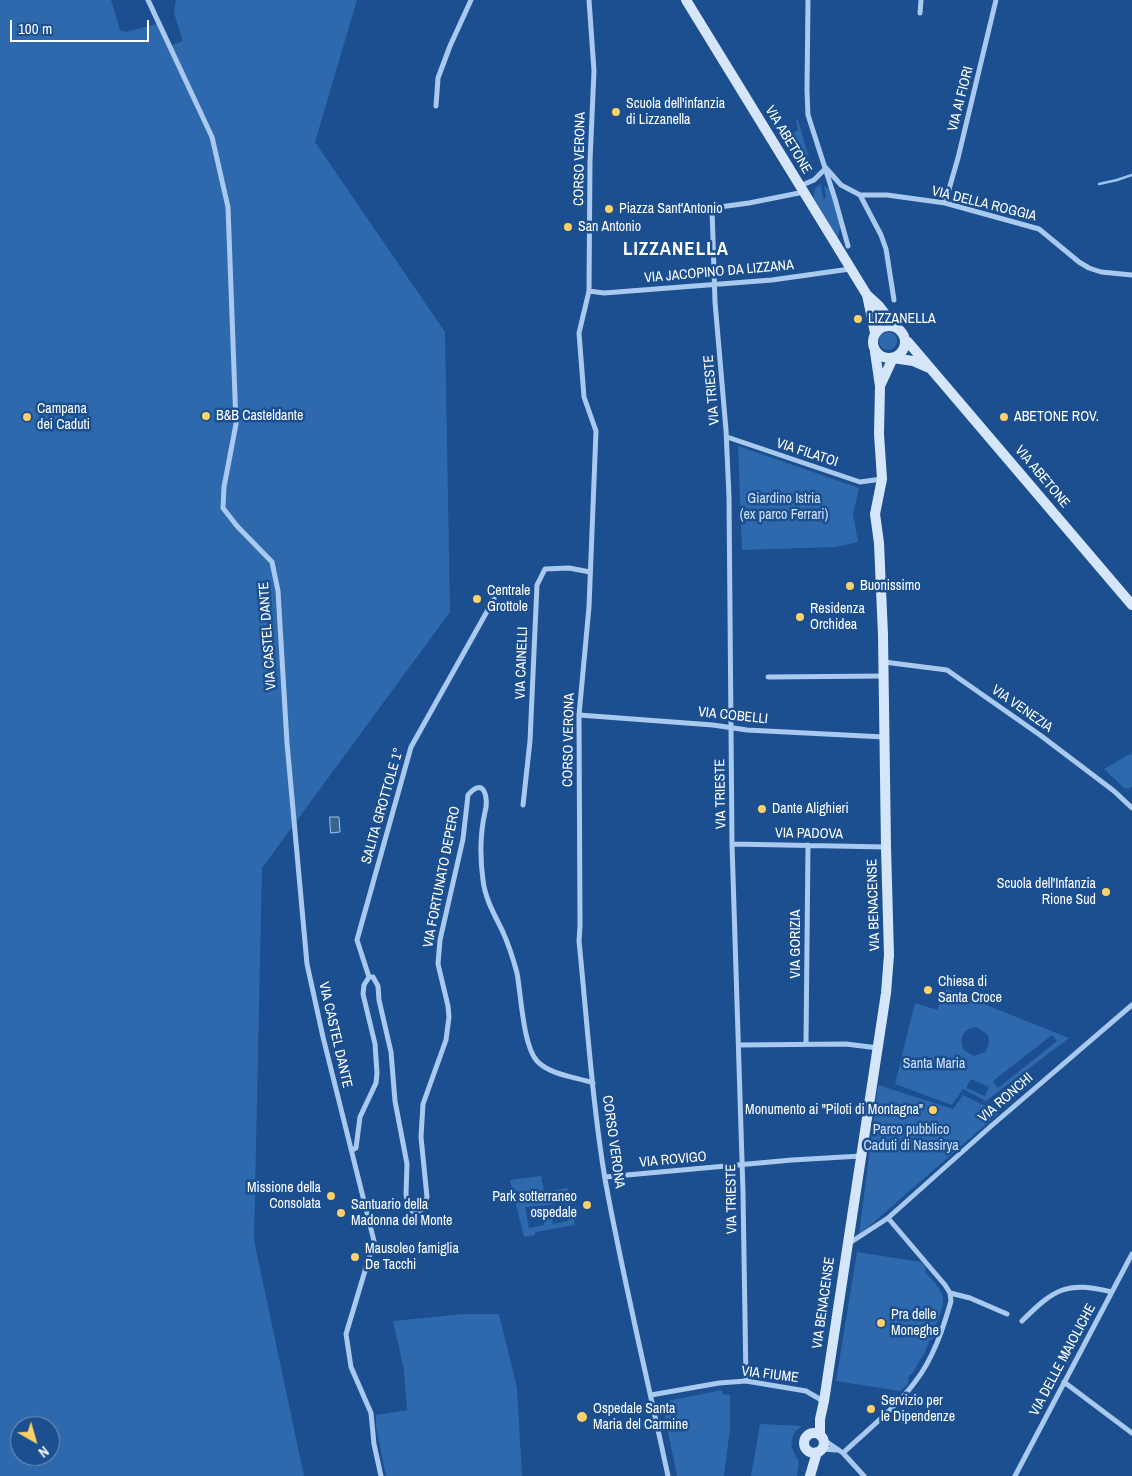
<!DOCTYPE html>
<html>
<head>
<meta charset="utf-8">
<style>
	body { margin:0 }
	#map { position:relative; width:1132px; height:1476px; overflow:hidden; background:#1b4f8f; font-family:"Archivo Narrow",sans-serif }
	canvas { display:block }
	.north { position:absolute; left:10px; top:1416px; width:50px; height:50px; box-sizing:border-box; background:#1b4f8f; border:1px solid #7695bc; border-radius:50%; rotate:142deg; font-size:14px; font-weight:700; line-height:20px; text-align:center; color:#fff }
	.north::after { content:''; display:block; margin:auto; width:18px; height:22px; background:#ffd166; clip-path:polygon(50% 0,100% 100%,50% 72%,0 100%) }
	.scale { position:absolute; left:10px; top:20px; width:139px; height:22px; box-sizing:border-box; border:2px solid #fff; border-top:0; padding-left:6px; font-size:15px; line-height:18px; white-space:nowrap; color:#fff; -webkit-text-stroke:4px #1b4f8f; paint-order:stroke }
</style>
</head>
<body>
<div id="map">
<canvas width="1132" height="1476"></canvas>
<div class="north">N</div>
<div class="scale">100 m</div>
</div>
<script>
const ctx = document.querySelector('canvas').getContext('2d');
ctx.lineJoin = 'round';
function fill(path, color) { ctx.fillStyle = color; ctx.fill(path, 'evenodd'); }
function trace(path, color, width, dash) { ctx.strokeStyle = color; ctx.lineWidth = width; ctx.lineCap = dash ? 'butt' : 'round'; ctx.setLineDash(dash || []); ctx.stroke(path); }
function label(font, color, halo, rows, align = 'center') {
  ctx.font = font + ' "Archivo Narrow",sans-serif'; ctx.lineWidth = 5; ctx.setLineDash([]); ctx.textBaseline = 'middle'; ctx.strokeStyle = halo; ctx.fillStyle = color; for (const [text, x, y, turn = 0] of rows) {
    ctx.save(); ctx.translate(x, y); ctx.rotate((+turn || 0) * Math.PI / 180); ctx.textAlign = isNaN(turn) ? turn : align; if (halo) ctx.strokeText(text, 0, 0); ctx.fillText(text, 0, 0); ctx.restore();
  }
}
fill(new Path2D(`
	M 0,0 L 111,0 L 120,30 L 126,32 L 156,24 L 147,2 L 145,0 L 151,0 L 172,45 L 183,41 L 174,13 L 176,0 L 357,0 L 315,142 L 445,332 L 450,612 L 262,868 L 254,1240 L 304,1476 L 0,1476 ZM 20,1426 L 50,1426 L 50,1456 L 20,1456 Z
	M 798,120 L 811,166 L 802,171 L 795,160 L 796,156 L 800,153 L 796,147 L 792,150 L 786,138 L 798,130 L 796,121 Z
	M 821,184 L 823,198 L 826,198 L 824,186 L 830,189 L 840,227 L 838,238 L 814,198 C 814,192 814,188 821,184 Z
	M879 341a9 9 0 1 1 18 0a9 9 0 1 1-18 0Z
	M 738,446 L 859,488 L 853,514 L 858,542 L 835,547 L 742,550 Z
	M 1132,753 L 1132,787 L 1128,789 L 1123,787 L 1104,769 Z
	M 946,989 L 1069,1038 L 986,1101 L 963,1089 L 952,1105 L 895,1084 L 915,1003 L 937,1010 ZM 975,1027 C 989,1033 993,1038 985,1052 L 974,1056 L 964,1050 C 958,1039 963,1029 975,1027 ZM 1052,1035 L 1057,1041 L 998,1088 L 993,1081 ZM 971,1079 L 989,1087 L 985,1096 L 966,1088 Z
	M 878,1085 L 953,1109 L 963,1095 L 999,1113 L 859,1235 Z
	M 541,1176 L 544,1192 L 568,1188 L 575,1225 L 535,1232 L 535,1235 L 524,1237 L 510,1180 ZM 565,1200 L 568,1221 L 553,1224 L 552,1219 L 544,1220 L 544,1225 L 529,1228 L 525,1207 L 549,1205 Z
	M 857,1252 L 921,1262 L 926,1268 L 925,1272 C 947,1295 947,1299 935,1328 L 936,1331 L 934,1338 L 929,1341 L 925,1352 L 912,1374 L 909,1375 L 908,1384 L 900,1391 L 836,1381 Z
	M 464,1314 L 499,1314 L 517,1388 L 522,1476 L 386,1476 L 376,1427 L 376,1415 L 407,1410 L 404,1370 L 393,1321 Z
	M 722,1390 L 723,1394 L 730,1395 L 730,1429 L 724,1476 L 677,1476 L 662,1402 Z
	M 760,1424 L 802,1426 C 787,1437 790,1447 799,1461 L 797,1476 L 751,1476 Z`), '#2e69ad');
const water = new Path2D(`
	M 330,817 L 339,817 L 340,832 L 331,833 Z`);
fill(water, '#3c6290');
trace(water, '#9cc4f0', 1);
trace(new Path2D(`
	M 1099,184 L 1117,180 L 1132,175`), '#9cc4f0', 2.5);
trace(new Path2D(`
	M 148,0 L 212,137 L 228,207 L 236,424 L 224,487 L 223,508 L 237,526 L 272,562 L 278,591 L 287,743 L 307,964 L 323,1037 L 374,1241 L 346,1334 L 351,1367 L 371,1413 L 374,1444 L 381,1476
	M 589,0 L 594,71 L 590,161 L 589,291 L 579,333 L 584,397 L 596,431 L 589,607 L 579,715 L 580,926 L 579,941 C 587,1020 592,1100 605,1179 C 623,1278 647,1377 668,1476
	M 808,0 L 807,91 L 808,115 L 835,199 L 848,246
	M 920,13 L 921,0
	M 436,106 L 438,78 L 450,46 L 471,0
	M 826,168 L 841,185 L 860,195 L 887,195 L 945,203 L 1039,229 L 1079,262 L 1089,268 L 1101,272 L 1132,275
	M 800,186 L 814,180 L 826,168
	M 860,195 L 881,235 L 886,249 L 894,300
	M 945,203 L 958,158 L 996,0
	M 589,291 L 604,293 L 772,280 L 850,269
	M 727,437 L 860,482 L 882,479
	M 884,662 L 947,670 L 1040,735 L 1114,791 L 1132,808
	M 768,677 L 883,676
	M 579,715 L 713,725 L 747,730 L 884,737
	M 523,805 L 530,741 L 537,585 L 545,569 L 569,568 L 590,572
	M 732,844 L 886,847
	M 369,977 L 357,940 L 411,747 L 494,599
	M 806,1044 L 808,845
	M 739,1045 L 846,1044 L 878,1048
	M 352,1150 L 356,1148 L 360,1117 L 376,1083 L 377,1073 L 375,1044 L 363,994 L 364,985 L 369,977 L 373,977 L 378,986 L 379,1000 L 391,1052 L 395,1101 L 407,1164 L 406,1194 L 408,1206 L 412,1211 L 417,1212 L 421,1210 L 427,1197 L 421,1137 L 423,1104 L 446,1040 L 449,1017 L 448,1006 L 438,964 L 440,940 L 463,839 L 468,795 C 484,776 489,798 485,812 C 480,834 480,858 483,880 C 485,898 494,914 502,930 C 508,943 513,958 517,973 C 521,994 523,1046 537,1061 C 550,1075 576,1077 593,1083
	M 605,1177 L 792,1160 L 861,1156
	M 848,1244 L 888,1218 L 990,1127 L 1132,1005
	M 950,1293 L 970,1298 L 1007,1314
	M 1022,1321 C 1055,1288 1067,1281 1112,1292
	M 746,1381 L 743,1192 L 732,844 L 729,497 L 726,430 L 715,302 L 712,208 L 749,203 L 804,192
	M 1064,1382 L 1132,1433
	M 651,1395 L 719,1383 L 746,1381 L 806,1391 L 823,1401
	M 824,1440 L 843,1453 L 864,1476
	M 821,1449 L 837,1450
	M 843,1453 C 867,1430 895,1409 915,1382 C 933,1359 943,1329 951,1301 L 950,1293 L 945,1285 L 888,1218
	M 1015,1476 L 1132,1254`), '#a9c9ee', 5);
trace(new Path2D(`
	M 686,0 L 867,295 L 879,306 L 895,327
	M 867,295 L 875,333
	M873 342a16 16 0 1 1 32 0a16 16 0 1 1-32 0Z
	M 905,341 L 908,342 L 1132,605
	M 880,386 L 893,358 L 913,361 L 929,368
	M804 1443a10 10 0 1 1 20 0a10 10 0 1 1-20 0Z
	M 820,1435 L 820,1419 L 824,1401 L 886,993 L 889,955 L 886,847 L 883,635 L 879,543 L 875,514 L 882,479 L 879,434 L 880,386 L 875,352
	M 810,1476 L 817,1452`), '#d6e6fa', 10);
for (const [x, y, r, color] of [
	[616,112,5,"#ffd166"],
	[609,209,5,"#ffd166"],
	[568,227,5,"#ffd166"],
	[858,319,5,"#ffd166"],
	[206,416,5,"#ffd166"],
	[27,417,5,"#ffd166"],
	[1004,417,5,"#ffd166"],
	[850,586,5,"#ffd166"],
	[477,599,5,"#ffd166"],
	[800,617,5,"#ffd166"],
	[762,809,5,"#ffd166"],
	[1106,892,5,"#ffd166"],
	[928,990,5,"#ffd166"],
	[933,1110,5,"#ffd166"],
	[331,1196,5,"#ffd166"],
	[587,1205,5,"#ffd166"],
	[341,1213,5,"#ffd166"],
	[355,1257,5,"#ffd166"],
	[881,1323,5,"#ffd166"],
	[871,1409,5,"#ffd166"],
	[582,1417,6,"#ffd166"]
]) { const dot = new Path2D(); dot.arc(x, y, r, 0, 2 * Math.PI); ctx.fillStyle = color; ctx.fill(dot); trace(dot, '#1b4f8f', 2); }
label('14px', '#fff', '#1b4f8f', [
	["VIA AI FIORI",961,99,-76],
	["VIA ABETONE",788,140,59],
	["CORSO VERONA",580,159,-89],
	["VIA DELLA ROGGIA",984,204,14],
	["VIA JACOPINO DA LIZZANA",719,272,-5],
	["VIA TRIESTE",712,390,-95],
	["VIA FILATOI",807,453,18],
	["VIA ABETONE",1042,477,50],
	["VIA CASTEL DANTE",268,636,-94],
	["VIA CAINELLI",522,663,-88],
	["VIA VENEZIA",1022,709,35],
	["VIA COBELLI",733,716,6],
	["CORSO VERONA",569,740,-89],
	["VIA TRIESTE",721,794,-91],
	["SALITA GROTTOLE 1°",383,806,-74],
	["VIA PADOVA",809,834,1],
	["VIA FORTUNATO DEPERO",442,877,-79],
	["VIA BENACENSE",874,905,-92],
	["VIA GORIZIA",796,944,-90],
	["VIA CASTEL DANTE",335,1035,77],
	["VIA RONCHI",1006,1098,-41],
	["CORSO VERONA",613,1142,82],
	["VIA ROVIGO",673,1160,-5],
	["VIA TRIESTE",732,1199,-91],
	["VIA BENACENSE",824,1303,-82],
	["VIA DELLE MAIOLICHE",1063,1360,-62],
	["VIA FIUME",770,1375,7]
]);
label('14px', '#fff', '#1b4f8f', [
	["Scuola dell'infanzia",626,104],
	["di Lizzanella",626,120],
	["Piazza Sant'Antonio",619,209],
	["San Antonio",578,227],
	["LIZZANELLA",868,319],
	["Campana",37,409],
	["dei Caduti",37,425],
	["B&B Casteldante",216,416],
	["ABETONE ROV.",1014,417],
	["Buonissimo",860,586],
	["Centrale",487,591],
	["Grottole",487,607],
	["Residenza",810,609],
	["Orchidea",810,625],
	["Dante Alighieri",772,809],
	["Scuola dell'Infanzia",1096,884,"right"],
	["Rione Sud",1096,900,"right"],
	["Chiesa di",938,982],
	["Santa Croce",938,998],
	["Monumento ai \"Piloti di Montagna\"",923,1110,"right"],
	["Missione della",321,1188,"right"],
	["Consolata",321,1204,"right"],
	["Park sotterraneo",577,1197,"right"],
	["ospedale",577,1213,"right"],
	["Santuario della",351,1205],
	["Madonna del Monte",351,1221],
	["Mausoleo famiglia",365,1249],
	["De Tacchi",365,1265],
	["Pra delle",891,1315],
	["Moneghe",891,1331],
	["Servizio per",881,1401],
	["le Dipendenze",881,1417],
	["Ospedale Santa",593,1409],
	["Maria del Carmine",593,1425]
], 'left');
label('14px', '#cfe3fa', '#1b4f8f', [
	["Giardino Istria",784,499],
	["(ex parco Ferrari)",784,515],
	["Santa Maria",934,1064],
	["Parco pubblico",911,1130],
	["Caduti di Nassirya",911,1146]
]);
ctx.letterSpacing = '1px';
label('bold 19px', '#fff', '#1b4f8f', [
	["LIZZANELLA",676,250]
]);
ctx.letterSpacing = '0px';
</script>
</body>
</html>
